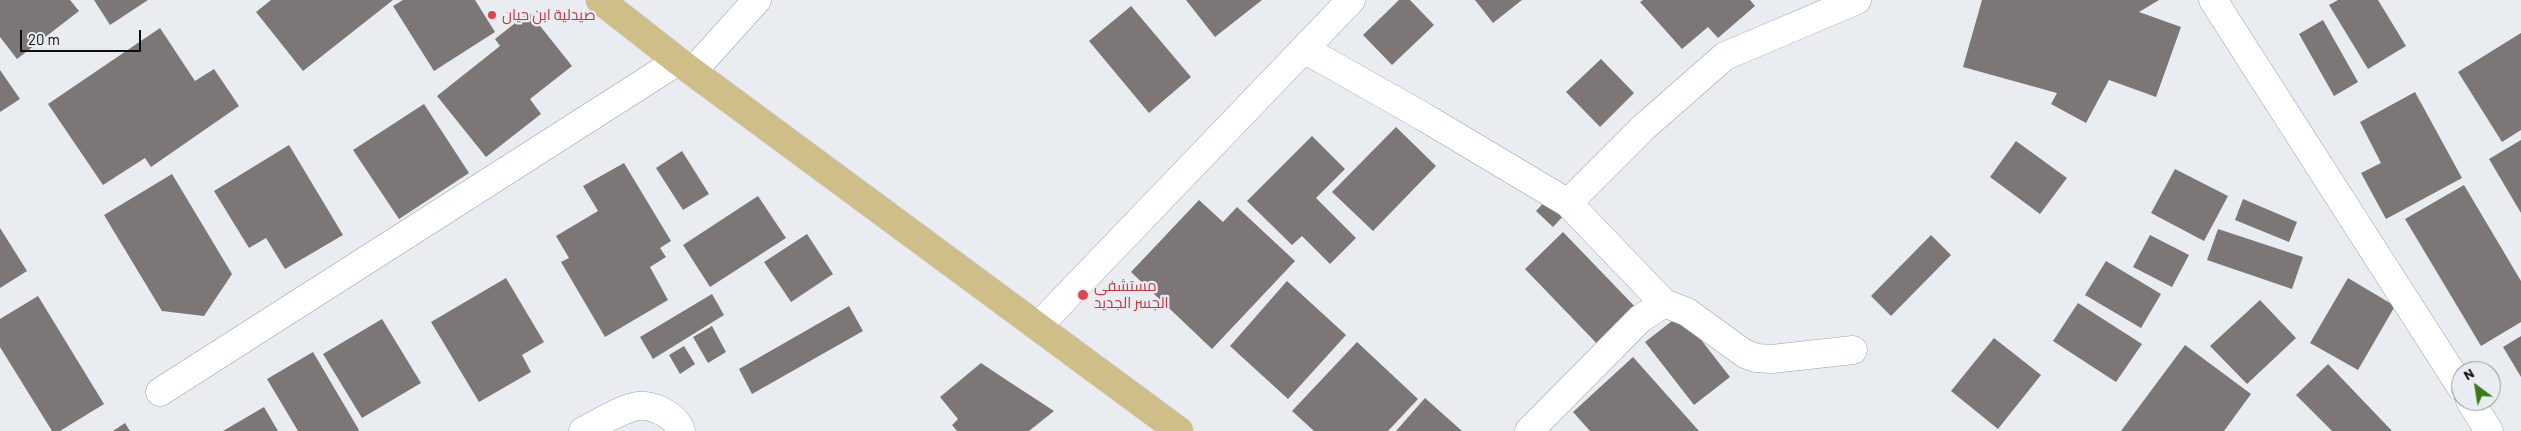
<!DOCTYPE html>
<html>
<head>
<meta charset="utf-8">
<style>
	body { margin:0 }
	#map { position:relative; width:2521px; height:431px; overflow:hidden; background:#e9ecf1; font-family:Barlow,sans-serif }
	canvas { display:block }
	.north { position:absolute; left:2451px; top:361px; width:50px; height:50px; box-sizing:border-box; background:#e9ecf1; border:1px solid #919397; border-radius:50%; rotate:329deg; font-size:14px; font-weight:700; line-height:20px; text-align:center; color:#0d0e0f }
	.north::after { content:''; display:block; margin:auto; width:18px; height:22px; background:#397a19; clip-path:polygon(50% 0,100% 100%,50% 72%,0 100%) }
	.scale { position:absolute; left:20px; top:30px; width:121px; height:22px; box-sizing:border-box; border:2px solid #0d0e0f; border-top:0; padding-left:6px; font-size:15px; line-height:18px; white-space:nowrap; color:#0d0e0f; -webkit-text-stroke:4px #e9ecf1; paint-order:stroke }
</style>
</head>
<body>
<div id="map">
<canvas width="2521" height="431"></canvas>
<div class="north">N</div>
<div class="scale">20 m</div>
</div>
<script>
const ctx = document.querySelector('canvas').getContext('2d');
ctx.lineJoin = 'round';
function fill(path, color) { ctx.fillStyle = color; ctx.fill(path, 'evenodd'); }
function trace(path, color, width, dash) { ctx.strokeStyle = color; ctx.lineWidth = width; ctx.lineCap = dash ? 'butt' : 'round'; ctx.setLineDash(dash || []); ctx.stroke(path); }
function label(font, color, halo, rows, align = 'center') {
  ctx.font = font + ' Barlow,Cairo,sans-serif'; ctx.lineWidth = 4.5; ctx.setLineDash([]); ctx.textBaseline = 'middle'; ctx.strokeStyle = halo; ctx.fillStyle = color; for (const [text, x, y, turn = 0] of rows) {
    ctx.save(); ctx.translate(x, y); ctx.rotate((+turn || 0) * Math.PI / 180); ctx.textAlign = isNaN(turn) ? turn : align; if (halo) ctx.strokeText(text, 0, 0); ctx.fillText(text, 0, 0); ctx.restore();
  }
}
fill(new Path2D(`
	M 0,0 L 70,0 L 79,11 L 17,59 L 0,37 Z
	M 94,0 L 148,0 L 110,25 Z
	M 271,0 L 393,0 L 303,71 L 256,12 Z
	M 403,0 L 475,0 L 495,32 L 434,71 L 393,6 Z
	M 1186,0 L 1262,0 L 1215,37 Z
	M 1399,0 L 1410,0 L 1434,25 L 1392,65 L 1363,35 Z
	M 1475,0 L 1522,0 L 1493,23 Z
	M 1643,0 L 1750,0 L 1755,6 L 1718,38 L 1708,27 L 1682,49 L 1640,2 Z
	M 1982,0 L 2159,0 L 2139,12 L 2181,27 L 2156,97 L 2109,80 L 2086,123 L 2051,104 L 2057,93 L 1963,67 Z
	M 2338,0 L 2378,0 L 2406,46 L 2368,69 L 2329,5 Z
	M 1131,6 L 1191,77 L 1149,113 L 1089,41 Z
	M 529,12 L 572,66 L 530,99 L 541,114 L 486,157 L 437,96 L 500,46 L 495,39 Z
	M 2323,20 L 2358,82 L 2334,96 L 2299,34 Z
	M 160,28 L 195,81 L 214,69 L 239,106 L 151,167 L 145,158 L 103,185 L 48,104 Z
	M 2521,33 L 2521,130 L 2502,142 L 2458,72 Z
	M 1601,59 L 1634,93 L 1600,127 L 1566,92 Z
	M 0,70 L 20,99 L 0,112 Z
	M 2415,92 L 2462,178 L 2386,219 L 2361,173 L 2381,163 L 2360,122 Z
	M 424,104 L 469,173 L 399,219 L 353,150 Z
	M 1396,127 L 1436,166 L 1373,231 L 1332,192 Z
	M 1312,136 L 1345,169 L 1316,198 L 1356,238 L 1330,264 L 1302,236 L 1292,245 L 1247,201 Z
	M 2521,140 L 2521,213 L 2489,159 Z
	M 2016,141 L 2067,178 L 2040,214 L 1990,177 Z
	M 289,145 L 343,235 L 285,269 L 266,238 L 249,248 L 214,191 Z
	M 682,151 L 709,194 L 683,210 L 656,168 Z
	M 624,163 L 671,241 L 660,248 L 666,257 L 650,267 L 668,300 L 605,337 L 561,262 L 569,258 L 556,236 L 598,211 L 583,186 Z
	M 2175,169 L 2228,196 L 2204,241 L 2151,213 Z
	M 172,174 L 232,274 L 204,316 L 162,311 L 104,215 Z
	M 2464,185 L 2521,281 L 2521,322 L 2481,346 L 2405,219 Z
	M 758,196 L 786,238 L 710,287 L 683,245 Z
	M 1550,196 L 1567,212 L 1553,227 L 1536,211 Z
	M 2243,199 L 2297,222 L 2289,242 L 2235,220 Z
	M 1199,200 L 1223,222 L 1237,207 L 1295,261 L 1212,349 L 1131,272 Z
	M 0,228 L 27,271 L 0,288 Z
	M 2218,229 L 2303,257 L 2292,289 L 2207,260 Z
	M 1563,232 L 1642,314 L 1604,351 L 1525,269 Z
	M 807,234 L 833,274 L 791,302 L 764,262 Z
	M 1931,235 L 1951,255 L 1891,316 L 1871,296 Z
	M 2150,235 L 2189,255 L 2172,287 L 2133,267 Z
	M 2106,261 L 2161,294 L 2141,328 L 2085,295 Z
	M 506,278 L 544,342 L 522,355 L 531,372 L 479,402 L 431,322 Z
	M 2348,278 L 2395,306 L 2358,370 L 2310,343 Z
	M 1287,281 L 1346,335 L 1288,399 L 1230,346 Z
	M 712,294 L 724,315 L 653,359 L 640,337 Z
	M 38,296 L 104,404 L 60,431 L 52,431 L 0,347 L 0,319 Z
	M 2260,300 L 2296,338 L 2247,384 L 2210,346 Z
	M 2078,303 L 2142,344 L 2116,382 L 2053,341 Z
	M 849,306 L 863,331 L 752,394 L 739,369 Z
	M 1681,314 L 1730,377 L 1694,405 L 1645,342 Z
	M 382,319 L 421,383 L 362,418 L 323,354 Z
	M 712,326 L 726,352 L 708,363 L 693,337 Z
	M 2521,336 L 2521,377 L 2503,347 Z
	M 1994,338 L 2041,375 L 1998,429 L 1951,391 Z
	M 1357,342 L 1418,399 L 1388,431 L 1314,431 L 1292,411 Z
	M 2185,345 L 2251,394 L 2224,431 L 2121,431 Z
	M 684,346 L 695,364 L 680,374 L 669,355 Z
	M 313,352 L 359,430 L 358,431 L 298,431 L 267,379 Z
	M 1633,357 L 1699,431 L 1590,431 L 1573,412 Z
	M 981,363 L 1008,381 L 1054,411 L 1029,431 L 957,431 L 952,425 L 958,419 L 940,397 Z
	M 2328,364 L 2392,431 L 2332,431 L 2296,395 Z
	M 1425,398 L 1462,431 L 1396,431 Z
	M 264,407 L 278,431 L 223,431 Z
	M 125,423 L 130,431 L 113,431 Z`), '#7c7676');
const minor = new Path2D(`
	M 2213,0 L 2461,387
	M 1304,49 L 1424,117 L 1568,203 L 1664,303
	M 702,61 L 757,0
	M 1568,203 L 1644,127 L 1725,56 L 1857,0
	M 1046,318 L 1351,0
	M 160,392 L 678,61
	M 2470,401 L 2489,431
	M 583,431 C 599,423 616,412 633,407 C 650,402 676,415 681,431
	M 1529,431 L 1640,319 L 1664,303 L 1687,312 L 1745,354 L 1756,358 L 1772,359 L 1853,350`);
const major = new Path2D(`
	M 600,0 L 678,61 L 1179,431`);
trace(minor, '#9ea2a6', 29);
trace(major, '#cacaca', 29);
trace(minor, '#fff', 28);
trace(major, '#d0be88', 28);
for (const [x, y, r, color] of [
	[492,15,5,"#e0444e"],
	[1083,295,6,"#e0444e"]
]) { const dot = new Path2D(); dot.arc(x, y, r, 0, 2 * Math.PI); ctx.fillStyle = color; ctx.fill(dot); trace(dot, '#e9ecf1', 2); }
label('15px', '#be3a42', '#e9ecf1', [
	["صيدلية ابن حيان",502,15],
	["مستشفى",1094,286],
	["الجسر الجديد",1094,303]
], 'left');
</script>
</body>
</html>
